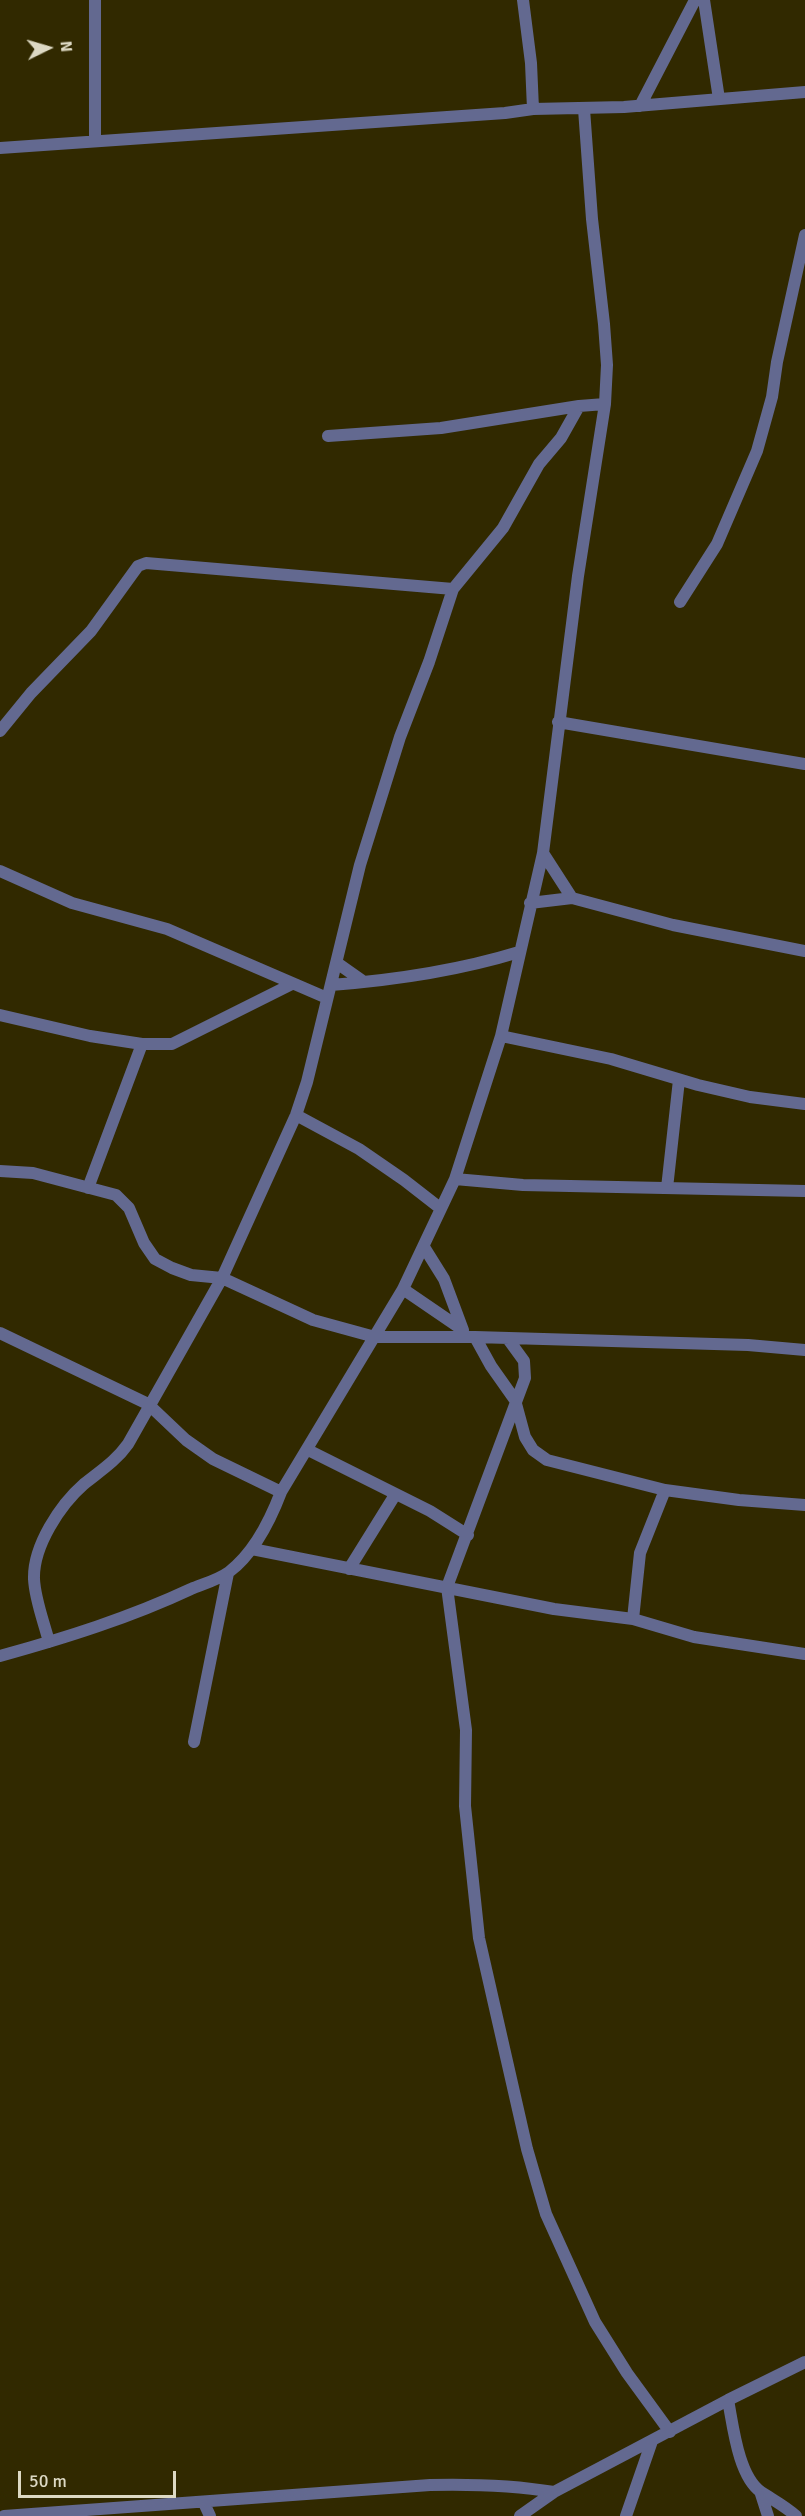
<!DOCTYPE html>
<html>
<head>
<meta charset="utf-8">
<style>
	body { margin:0 }
	#map { position:relative; width:805px; height:2516px; overflow:hidden; background:#312900; font-family:Signika,sans-serif }
	canvas { display:block }
	.north { position:absolute; left:18px; top:18px; width:60px; height:60px; -webkit-text-stroke:4px #312900; paint-order:stroke; rotate:85deg; font-size:16px; font-weight:700; line-height:24px; text-align:center; color:#ddd9c4 }
	.north::after { content:''; display:block; margin:auto; width:21px; height:27px; background:#ddd9c4; clip-path:polygon(50% 0,100% 100%,50% 72%,0 100%) }
	.scale { position:absolute; left:18px; top:2471px; width:158px; height:27px; box-sizing:border-box; border:3px solid #ddd9c4; border-top:0; padding-left:8px; font-size:18px; line-height:21px; white-space:nowrap; color:#ddd9c4; -webkit-text-stroke:4px #312900; paint-order:stroke }
</style>
</head>
<body>
<div id="map">
<canvas width="805" height="2516"></canvas>
<div class="north">N</div>
<div class="scale">50 m</div>
</div>
<script>
const ctx = document.querySelector('canvas').getContext('2d');
ctx.lineJoin = 'round';
function trace(path, color, width, dash) { ctx.strokeStyle = color; ctx.lineWidth = width; ctx.lineCap = dash ? 'butt' : 'round'; ctx.setLineDash(dash || []); ctx.stroke(path); }
trace(new Path2D(`
	M 95,0 L 95,140
	M 523,0 L 531,63 L 533,109
	M 704,0 L 719,99
	M 640,106 L 695,0
	M 0,148 L 505,113 L 533,109 L 624,107 L 805,92
	M 328,436 L 441,428 L 579,406
	M 680,602 L 717,544 L 757,451 L 772,397 L 777,362 L 805,235
	M 558,722 L 805,764
	M 0,731 L 31,693 L 91,631 L 138,566 L 146,563 L 453,589
	M 543,853 L 572,898
	M 0,871 L 72,903 L 167,929 L 327,998
	M 530,903 L 572,898 L 673,925 L 805,951
	M 337,963 L 364,982
	M 331,985 C 396,980 457,971 519,952
	M 0,1015 L 90,1036 L 142,1044 L 172,1044 L 292,984
	M 501,1036 L 611,1059 L 698,1085 L 750,1097 L 805,1104
	M 296,1115 L 359,1149 L 404,1180 L 440,1208
	M 0,1171 L 33,1173 L 116,1195 L 129,1208 L 144,1243 L 155,1259 L 172,1268 L 191,1275 L 222,1278 L 313,1320 L 375,1337 L 475,1337 L 748,1345 L 805,1350
	M 455,1179 L 523,1185 L 805,1191
	M 88,1188 L 142,1044
	M 667,1188 L 679,1080
	M 424,1247 L 444,1279 L 463,1330
	M 403,1289 L 463,1330
	M 0,1333 L 148,1404 L 186,1440 L 213,1459 L 281,1492
	M 475,1337 L 491,1366 L 515,1400 L 525,1437 L 533,1450 L 547,1460 L 665,1490 L 640,1553 L 633,1619
	M 508,1339 L 524,1361 L 525,1378 L 447,1587 L 466,1730 L 465,1806 L 479,1938 L 527,2149 L 546,2214 L 595,2322 L 627,2373 L 670,2432
	M 308,1450 L 430,1511 L 468,1535
	M 665,1490 L 739,1500 L 805,1505
	M 252,1549 L 554,1609 L 633,1619 L 694,1637 L 805,1654
	M 349,1569 L 395,1495
	M 49,1642 C 44,1622 35,1600 34,1579 C 33,1546 60,1505 84,1484 C 100,1471 116,1461 128,1444 L 222,1278 L 296,1115 L 307,1082 L 360,865 L 400,737 L 429,662 L 453,589 L 503,528 L 539,464 L 561,438 L 579,406 L 605,404
	M 0,1656 C 65,1638 129,1618 191,1589 C 203,1584 218,1580 229,1572 C 254,1553 270,1521 281,1492 L 403,1289 L 455,1179 L 501,1036 L 543,853 L 578,576 L 605,404 L 607,365 L 604,324 L 592,219 L 584,109
	M 194,1742 L 228,1573
	M 728,2400 C 733,2425 738,2476 761,2492 C 773,2500 785,2506 796,2516
	M 760,2491 L 768,2516
	M 204,2503 L 210,2516
	M 4,2516 L 430,2485 C 473,2484 512,2485 554,2492
	M 520,2516 L 554,2492 L 728,2400 L 805,2362
	M 626,2516 L 652,2441`), '#636990', 12);
</script>
</body>
</html>
